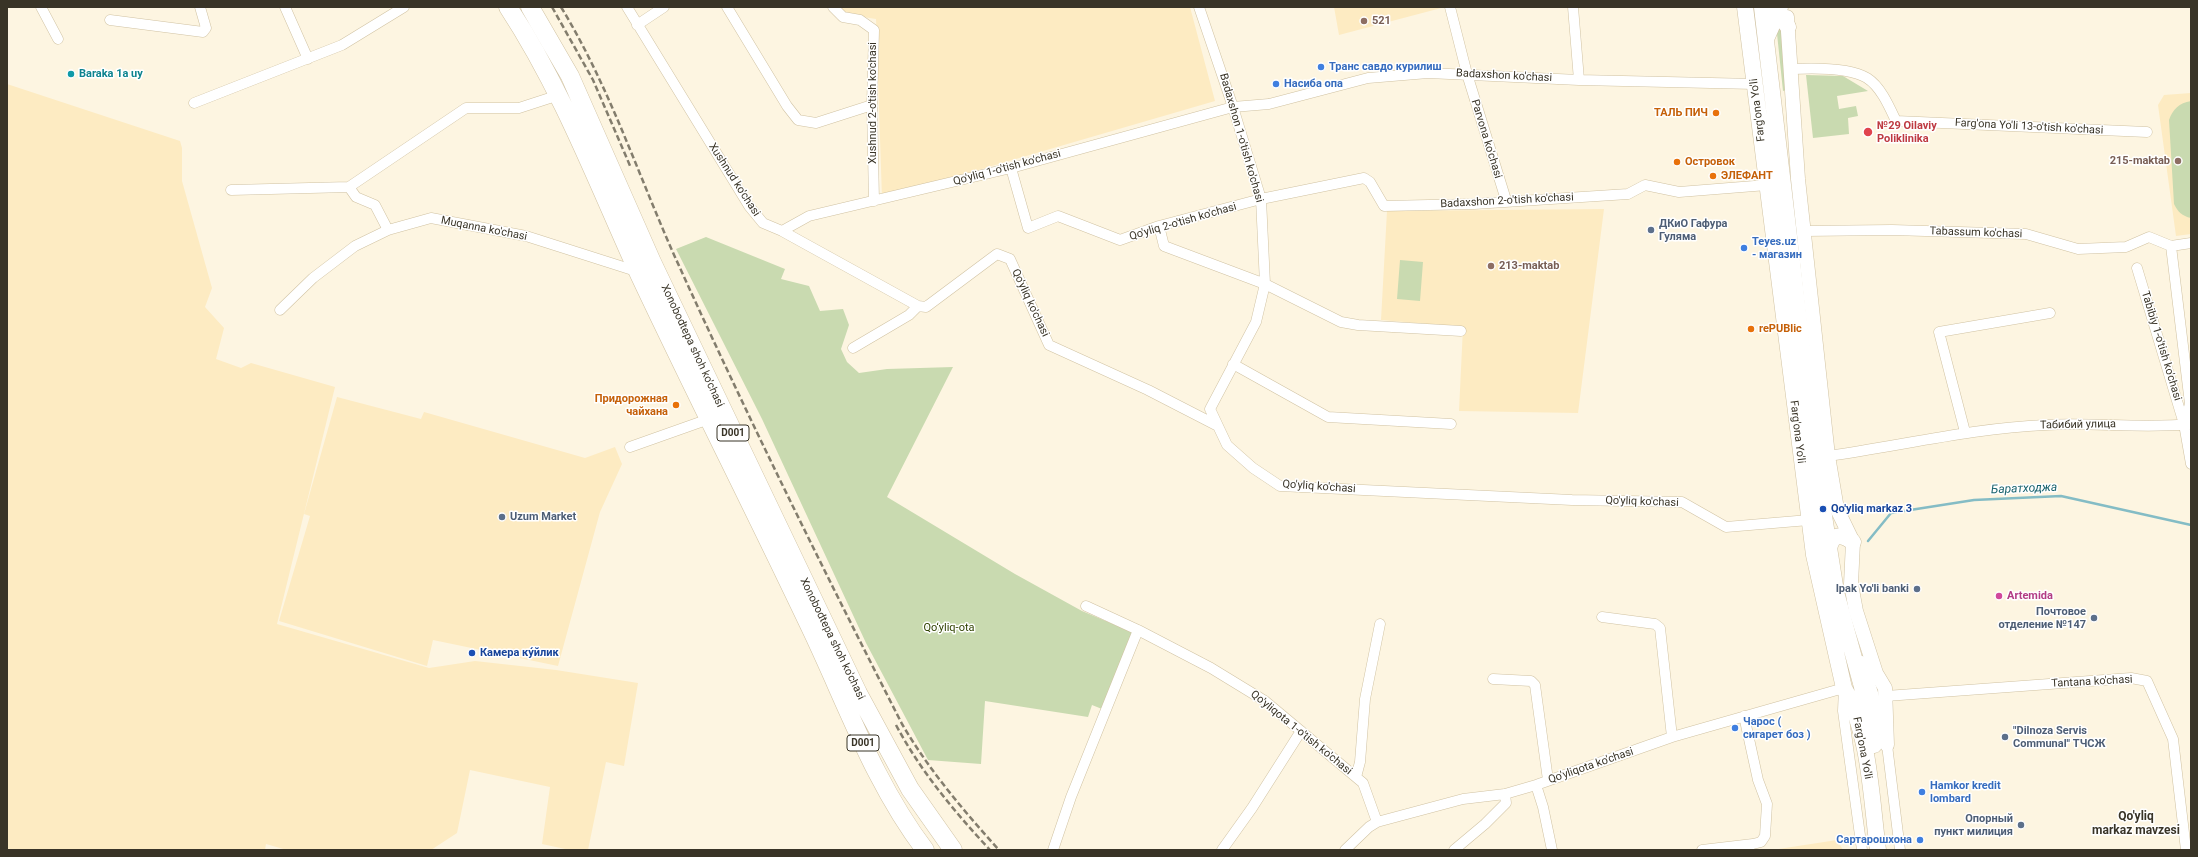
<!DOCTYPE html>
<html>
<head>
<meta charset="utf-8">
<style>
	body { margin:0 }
	#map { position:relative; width:2198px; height:857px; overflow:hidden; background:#fdf5e1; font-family:Roboto,sans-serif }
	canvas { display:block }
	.frame { position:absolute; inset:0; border:8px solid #393427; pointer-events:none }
</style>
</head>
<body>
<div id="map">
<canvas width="2198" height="857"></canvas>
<div class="frame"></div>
</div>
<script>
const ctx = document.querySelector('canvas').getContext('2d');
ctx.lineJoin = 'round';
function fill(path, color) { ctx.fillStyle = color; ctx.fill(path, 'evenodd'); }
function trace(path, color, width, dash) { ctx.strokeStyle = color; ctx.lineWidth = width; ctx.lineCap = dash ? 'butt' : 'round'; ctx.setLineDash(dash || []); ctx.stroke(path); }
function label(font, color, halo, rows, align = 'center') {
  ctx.font = font + ' Roboto,sans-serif'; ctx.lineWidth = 3; ctx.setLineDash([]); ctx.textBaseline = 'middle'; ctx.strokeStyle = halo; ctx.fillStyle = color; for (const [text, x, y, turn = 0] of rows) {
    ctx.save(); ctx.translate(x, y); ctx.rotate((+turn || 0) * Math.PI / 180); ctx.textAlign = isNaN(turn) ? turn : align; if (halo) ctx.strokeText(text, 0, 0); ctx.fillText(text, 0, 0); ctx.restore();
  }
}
fill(new Path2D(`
	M 839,7 L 1190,7 L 1215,101 L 882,198 L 876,19 L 844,14 Z
	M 1334,7 L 1445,7 L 1339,35 Z
	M 7,84 L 180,141 L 182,148 L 182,181 L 212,288 L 205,307 L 224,328 L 216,359 L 241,368 L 251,363 L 335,387 L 277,624 L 429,668 L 475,661 L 556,670 L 638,683 L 624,766 L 606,762 L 588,850 L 570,850 L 542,844 L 550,787 L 470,770 L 457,833 L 431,850 L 287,850 L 266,844 L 265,850 L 7,850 Z
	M 2191,93 L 2191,234 L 2176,236 L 2158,105 L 2164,95 Z
	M 1604,209 L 1578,413 L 1459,411 L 1463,327 L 1381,320 L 1387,211 Z
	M 337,397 L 421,419 L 424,412 L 585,458 L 615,447 L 622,464 L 600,512 L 558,666 L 433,640 L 427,666 L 279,621 L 310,516 L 304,514 Z
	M 1837,840 L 1843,850 L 1772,850 Z`), '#fdebc2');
fill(new Path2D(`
	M 1781,22 L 1786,90 L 1783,91 L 1776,24 Z
	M 1806,75 L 1843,76 L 1868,91 L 1837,96 L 1839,109 L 1856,106 L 1858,116 L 1848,118 L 1849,134 L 1813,138 Z
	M 2191,101 L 2191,218 C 2182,216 2178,212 2174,204 L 2169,120 C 2173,109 2179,103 2191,101 Z
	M 706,237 L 785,269 L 781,279 L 809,286 L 820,311 L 843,309 L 849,325 L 841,349 L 847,362 L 859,373 L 887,369 L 953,367 L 887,497 L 1015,574 L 1082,611 L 1132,632 L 1102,709 L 1092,705 L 1088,717 L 985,701 L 981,764 L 928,760 L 866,643 L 762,419 L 676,249 Z
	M 1400,260 L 1423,262 L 1420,301 L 1397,299 Z`), '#c9dab0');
trace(new Path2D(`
	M 1868,541 L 1891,513 L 1974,500 L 2061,496 L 2191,525`), '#84bcc5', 2.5);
const street = new Path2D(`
	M 41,7 L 58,39
	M 285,7 L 308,59
	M 627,7 L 749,206 L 763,223 L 782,231 L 918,306
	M 727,7 L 787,106 L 798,120 L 816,123 L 872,105
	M 833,7 L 843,17 L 860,20 L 874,30 L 872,105 L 874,201
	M 1199,7 L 1233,107 L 1261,199 L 1265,284 L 1256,322 L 1210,409 L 1218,426
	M 1450,7 L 1467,74 L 1506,200
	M 1573,7 L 1579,80
	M 110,20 L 203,32 L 206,28 L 200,7
	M 637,25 L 664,7
	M 1791,69 C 1811,68 1849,67 1867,78 C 1881,87 1889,106 1896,121 L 2147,132
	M 194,103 L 342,45 L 404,7
	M 1011,168 L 1028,228 L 1058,216 L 1120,240 L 1159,226 L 1261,199 L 1364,178 L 1370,182 L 1384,206 L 1474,204 L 1628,194 L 1645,185 L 1679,192 L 1767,185
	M 349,187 L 356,197 L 375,205 L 388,230
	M 231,190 L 349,187 L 466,108 L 519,108 L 559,95
	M 1159,226 L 1164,246 L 1265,284 L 1341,322 L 1358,325 L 1461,331
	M 782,231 L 809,216 L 1011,168 L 1233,107 L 1269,104 L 1368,78 L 1428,73 L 1579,80 L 1755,84
	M 1804,231 L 1892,230 L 2026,234 L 2078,249 L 2126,247 L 2149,237 L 2171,246 L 2191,243
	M 2171,246 L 2190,404 L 2184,424 L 2191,464
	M 2137,268 L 2184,424
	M 280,310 L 313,278 L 355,246 L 388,230 L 431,218 L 526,236 L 639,272
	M 853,348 L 909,315 L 918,306 L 926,307 L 997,254 L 1010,259 L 1049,345 L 1148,390 L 1218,426 L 1227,445 L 1253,468 L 1280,486 L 1572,500 L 1682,502 L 1726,527 L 1809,520
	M 1233,364 L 1328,417 L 1451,424
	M 1965,432 L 1939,332 L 2050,313
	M 630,447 L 709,419
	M 1828,456 C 1900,446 1972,428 2045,425 C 2093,422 2143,429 2191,424
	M 1086,606 L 1138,630 L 1211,668 L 1265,701 L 1363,783 L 1377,822
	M 1602,617 L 1655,624 L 1660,628 L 1672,737
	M 1862,661 L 1873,693 L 1887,745 L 1900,850
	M 1493,679 L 1531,681 L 1535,685 L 1548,780
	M 1886,696 L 2131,678 L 2147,681 L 2173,739 L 2186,850
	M 1356,777 L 1360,762 L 1365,699 L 1380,624
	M 1536,785 L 1543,807 L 1552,850
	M 1053,850 L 1071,797 L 1138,630
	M 1222,850 L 1252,808 L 1301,731
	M 1345,850 L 1369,827 L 1377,822 L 1463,799 L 1505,794 L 1536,785 L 1672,737 L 1844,688 L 1843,711 L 1862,850
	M 1454,850 L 1485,824 L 1506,803 L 1505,794
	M 1702,850 L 1753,844 L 1761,842 L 1765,836 L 1767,804 L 1758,780 L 1744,716`);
const secondary = new Path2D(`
	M 1787,17 L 1798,179 L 1828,456 L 1837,509 L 1853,542 L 1851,584 L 1856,611 L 1876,673 L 1885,688 L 1887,745`);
const primary = new Path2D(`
	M 1745,7 L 1814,555 L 1844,688 C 1870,734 1871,798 1878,850
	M 1762,7 L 1816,465 L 1836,592 L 1862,687 L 1874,745
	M 1775,7 L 1788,27
	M 1766,39 L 1780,7
	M 1829,549 C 1832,533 1841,534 1853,542`);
const highway = new Path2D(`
	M 508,7 C 563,91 598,184 639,274 C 695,393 754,509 810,627 C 846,702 874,783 925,850
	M 530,7 L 570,76 L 652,262 L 858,693 L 910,789 L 953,850`);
trace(street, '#d0c2a2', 11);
trace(secondary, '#d0c2a2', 15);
trace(primary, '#d0c2a2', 17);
trace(highway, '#d0c2a2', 19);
trace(street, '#fff', 10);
trace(secondary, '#fff', 14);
trace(primary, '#fff', 16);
trace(highway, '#fff', 18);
trace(new Path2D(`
	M 552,7 L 593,80 L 631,168
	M 561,7 C 611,89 640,181 680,268 C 750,422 825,573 902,724 C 929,770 963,810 999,850
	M 896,725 C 921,772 954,811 990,850`), '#837d6d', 2.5, [6, 3]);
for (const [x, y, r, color] of [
	[1364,21,4,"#8d6e63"],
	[1321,67,4,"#3f7fe0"],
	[71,74,4,"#0f9aa8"],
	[1276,84,4,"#3f7fe0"],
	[1716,113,4,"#e8710a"],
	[1868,132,5,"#e0444e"],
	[2178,161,4,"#8d6e63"],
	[1677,162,4,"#e8710a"],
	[1713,176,4,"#e8710a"],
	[1651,230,4,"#5c6f8a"],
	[1744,248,4,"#3f7fe0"],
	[1491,266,4,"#8d6e63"],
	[1751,329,4,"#e8710a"],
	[676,405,4,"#e8710a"],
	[1823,509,4,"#1a4fb4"],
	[502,517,4,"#5c6f8a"],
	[1917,589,4,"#5c6f8a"],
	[1999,596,4,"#d1479c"],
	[2094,618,4,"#5c6f8a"],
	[472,653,4,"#1a4fb4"],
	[1735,728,4,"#3f7fe0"],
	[2005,737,4,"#5c6f8a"],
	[1922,792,4,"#3f7fe0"],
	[2021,825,4,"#5c6f8a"],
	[1920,840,4,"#3f7fe0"]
]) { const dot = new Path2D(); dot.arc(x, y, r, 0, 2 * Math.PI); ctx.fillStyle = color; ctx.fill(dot); trace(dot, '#fff', 1.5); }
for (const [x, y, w] of [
	[733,433,32],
	[863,743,32]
]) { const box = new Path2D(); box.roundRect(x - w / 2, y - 8, w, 16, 3); ctx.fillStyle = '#fff'; ctx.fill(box); trace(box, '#393427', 1); }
label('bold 10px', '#393427', null, [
	["D001",733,433],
	["D001",863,743]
]);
label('bold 11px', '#785e54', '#fff', [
	["521",1372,21],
	["215-maktab",2170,161,"right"],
	["213-maktab",1499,266]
], 'left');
label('bold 11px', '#366cbe', '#fff', [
	["Транс савдо курилиш",1329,67],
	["Насиба опа",1284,84],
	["Teyes.uz",1752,242],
	["- магазин",1752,255],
	["Чарос (",1743,722],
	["сигарет боз )",1743,735],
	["Hamkor kredit",1930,786],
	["lombard",1930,799],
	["Сартарошхона",1912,840,"right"]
], 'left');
label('bold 11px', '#0d838f', '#fff', [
	["Baraka 1a uy",79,74]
], 'left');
label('11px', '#393427', '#fff', [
	["Badaxshon ko'chasi",1504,76,3],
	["Xushnud 2-o'tish ko'chasi",873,103,-90],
	["Farg'ona Yo'li",1758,110,-97],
	["Farg'ona Yo'li 13-o'tish ko'chasi",2029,127,3],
	["Badaxshon 1-o'tish ko'chasi",1241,138,74],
	["Parvona ko'chasi",1486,139,73],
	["Qo'yliq 1-o'tish ko'chasi",1007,168,-15],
	["Xushnud ko'chasi",734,180,57],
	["Badaxshon 2-o'tish ko'chasi",1507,201,-3],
	["Qo'yliq 2-o'tish ko'chasi",1183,222,-16],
	["Muqanna ko'chasi",484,229,11],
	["Tabassum ko'chasi",1976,233,2],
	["Qo'yliq ko'chasi",1030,303,65],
	["Xonobodtepa shoh ko'chasi",692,346,65],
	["Tabibiy 1-o'tish ko'chasi",2161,346,73],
	["Табибий улица",2078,425,-1],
	["Farg'ona Yo'li",1797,432,83],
	["Qo'yliq ko'chasi",1319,487,4],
	["Qo'yliq ko'chasi",1642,502,2],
	["Xonobodtepa shoh ko'chasi",832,639,64],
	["Tantana ko'chasi",2092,682,-3],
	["Qo'yliqota 1-o'tish ko'chasi",1301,733,39],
	["Farg'ona Yo'li",1862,748,79],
	["Qo'yliqota ko'chasi",1591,766,-19]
]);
label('bold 11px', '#c56008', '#fff', [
	["ТАЛЬ ПИЧ",1708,113,"right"],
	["Островок",1685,162],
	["ЭЛЕФАНТ",1721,176],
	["rePUBlic",1759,329],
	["Придорожная",668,399,"right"],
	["чайхана",668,412,"right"]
], 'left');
label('bold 11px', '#be3a42', '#fff', [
	["№29 Oilaviy",1877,126],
	["Poliklinika",1877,139]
], 'left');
label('bold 11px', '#4e5e75', '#fff', [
	["ДКиО Гафура",1659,224],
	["Гуляма",1659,237],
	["Uzum Market",510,517],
	["Ipak Yo'li banki",1909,589,"right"],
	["Почтовое",2086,612,"right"],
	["отделение №147",2086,625,"right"],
	["\"Dilnoza Servis",2013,731],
	["Communal\" ТЧСЖ",2013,744],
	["Опорный",2013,819,"right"],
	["пункт милиция",2013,832,"right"]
], 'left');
label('bold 11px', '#164399', '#fff', [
	["Qo'yliq markaz 3",1831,509],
	["Камера ку́йлик",480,653]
], 'left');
label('bold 11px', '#b23c85', '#fff', [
	["Artemida",2007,596]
], 'left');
label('11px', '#304200', '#fff', [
	["Qo‘yliq-ota",949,628]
]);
label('italic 12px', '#17626d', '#fff', [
	["Баратходжа",2024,489,-2]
]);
label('bold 12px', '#393427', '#fff', [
	["Qo'yliq",2136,817],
	["markaz mavzesi",2136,831]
]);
</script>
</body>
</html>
